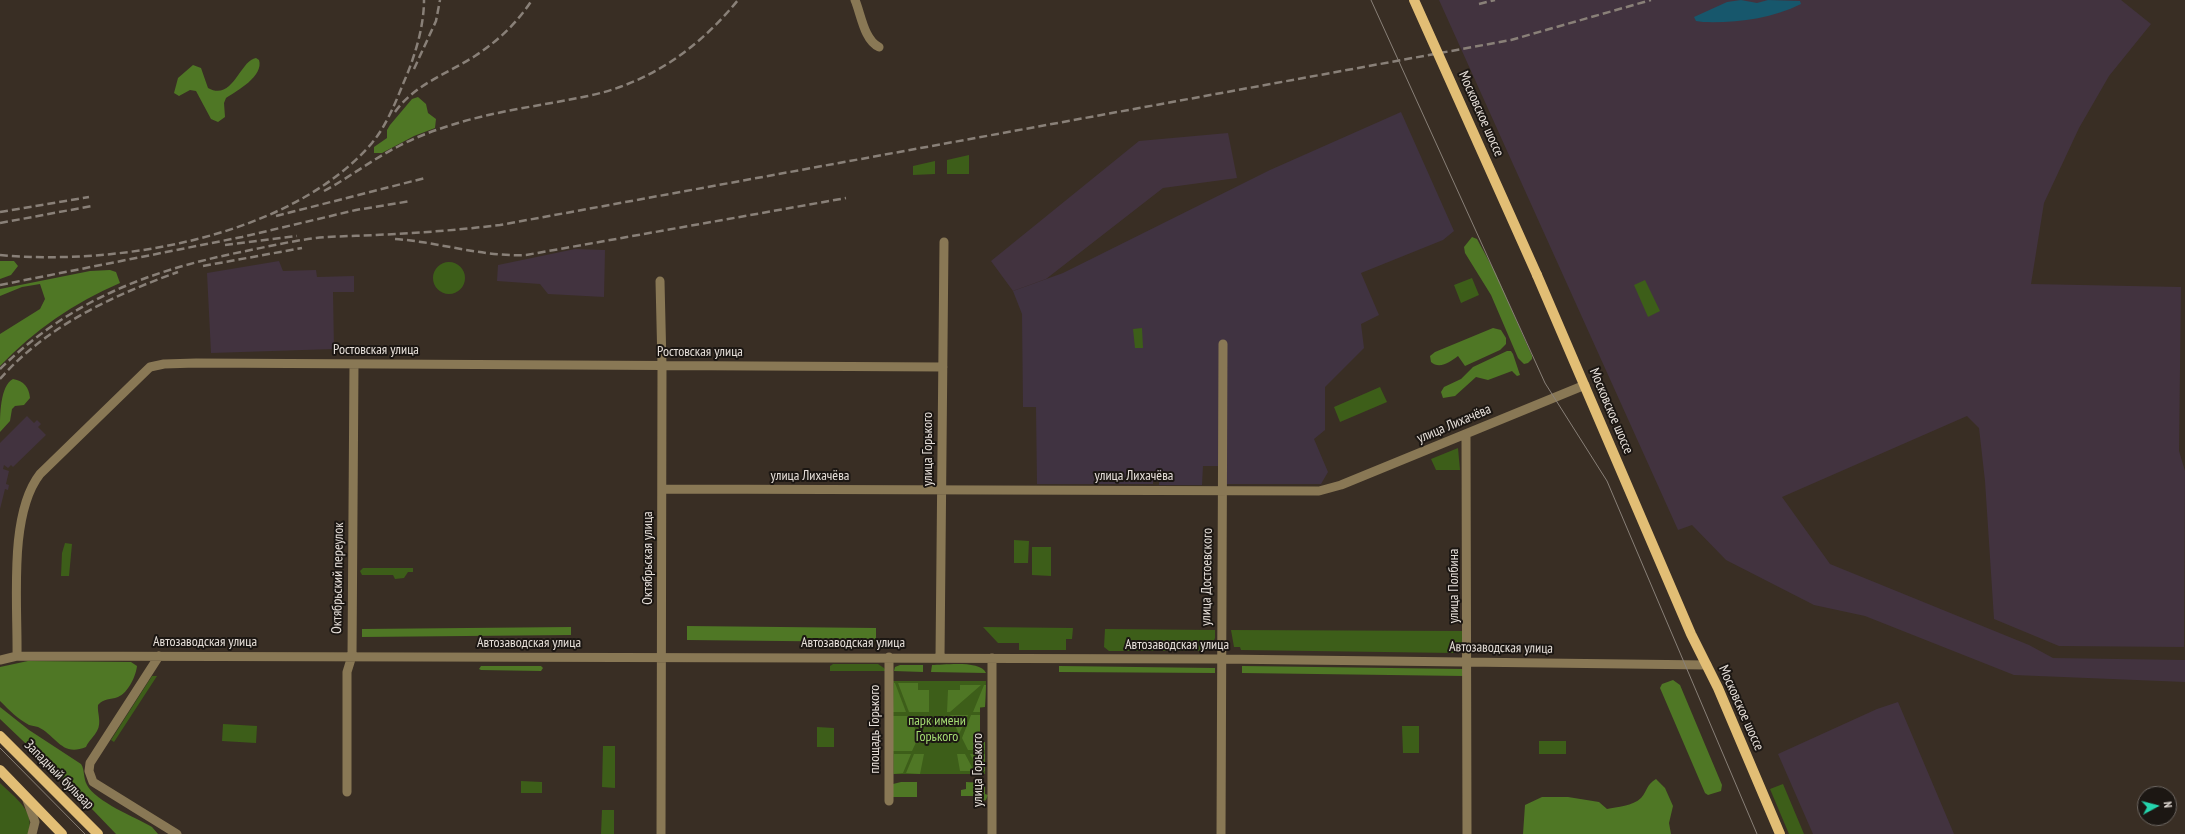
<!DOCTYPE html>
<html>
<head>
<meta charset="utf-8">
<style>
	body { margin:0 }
	#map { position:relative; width:2185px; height:834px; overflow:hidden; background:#392e24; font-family:"PT Sans Narrow",sans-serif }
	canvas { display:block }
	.north { position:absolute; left:2137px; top:786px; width:40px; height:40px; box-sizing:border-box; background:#1c1713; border:1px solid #6d6762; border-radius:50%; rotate:83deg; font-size:11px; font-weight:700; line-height:16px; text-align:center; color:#e6dfd9 }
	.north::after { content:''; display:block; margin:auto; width:14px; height:18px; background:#25d5ae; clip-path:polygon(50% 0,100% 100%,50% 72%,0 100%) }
</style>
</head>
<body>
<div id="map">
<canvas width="2185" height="834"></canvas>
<div class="north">N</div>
</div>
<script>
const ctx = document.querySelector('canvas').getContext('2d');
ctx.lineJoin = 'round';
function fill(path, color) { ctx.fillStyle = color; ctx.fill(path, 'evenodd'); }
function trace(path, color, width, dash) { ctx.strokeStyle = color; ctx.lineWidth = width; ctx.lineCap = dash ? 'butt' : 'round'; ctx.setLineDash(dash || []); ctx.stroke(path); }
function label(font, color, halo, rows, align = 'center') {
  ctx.font = font + ' "PT Sans Narrow",sans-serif'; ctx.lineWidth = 4; ctx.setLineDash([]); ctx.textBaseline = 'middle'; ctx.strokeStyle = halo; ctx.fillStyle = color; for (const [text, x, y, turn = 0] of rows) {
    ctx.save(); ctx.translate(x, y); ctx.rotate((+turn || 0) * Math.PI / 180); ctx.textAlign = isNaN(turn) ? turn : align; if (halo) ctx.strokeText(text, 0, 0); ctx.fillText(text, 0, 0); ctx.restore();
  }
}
fill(new Path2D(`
	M 1439,0 L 2121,0 L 2151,24 L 2109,76 L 2079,128 L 2044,203 L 2031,284 L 2181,287 L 2179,451 L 2185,471 L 2184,647 L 2059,646 L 1994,619 L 1985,481 L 1979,428 L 1967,416 L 1782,497 L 1830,564 L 2029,645 L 2053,658 L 2185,660 L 2185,682 L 2014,675 L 1865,616 L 1814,605 L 1726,560 L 1692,525 L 1678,530 Z
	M 1228,133 L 1237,178 L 1163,188 L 1046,279 L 1013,291 L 991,261 L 1139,141 Z
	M 575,249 L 605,250 L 604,297 L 548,294 L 540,284 L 497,281 L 498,265 Z
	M 279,261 L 283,271 L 316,270 L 317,277 L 354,276 L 354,292 L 333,292 L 334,349 L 211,353 L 207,273 Z
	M 27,416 L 34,423 L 37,420 L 41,424 L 38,427 L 46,435 L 13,467 L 11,465 L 8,468 L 4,465 L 3,469 L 9,471 L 6,484 L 9,485 L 8,490 L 5,489 L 0,509 L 0,443 Z
	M 1898,702 L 1954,834 L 1813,834 L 1778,754 L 1877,709 Z`), '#42333f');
fill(new Path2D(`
	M 1401,112 L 1454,231 L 1443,240 L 1361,273 L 1379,315 L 1361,324 L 1364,348 L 1325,387 L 1325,430 L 1314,439 L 1328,472 L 1321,484 L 1226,484 L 1222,466 L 1203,466 L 1202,485 L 1159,485 L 1159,480 L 1153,480 L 1153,484 L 1037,484 L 1036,407 L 1023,407 L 1022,314 L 1013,291 L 1063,273 L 1270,170 Z`), '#403341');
fill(new Path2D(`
	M 969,155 L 969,174 L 947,174 L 947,160 Z
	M 935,161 L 935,174 L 913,175 L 913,166 Z
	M433 278a16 16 0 1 1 32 0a16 16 0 1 1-32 0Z
	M 1472,278 L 1479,295 L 1461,303 L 1454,285 Z
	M 1645,280 L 1660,311 L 1648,317 L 1634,285 Z
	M 1142,328 L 1143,348 L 1135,348 L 1133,329 Z
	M 1380,387 L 1387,402 L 1340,422 L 1334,407 Z
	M 1458,448 L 1460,470 L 1436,470 L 1431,459 Z
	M 1014,540 L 1029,541 L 1028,563 L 1014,563 Z
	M 65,543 L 72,544 L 69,576 L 61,576 L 62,553 Z
	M 1032,547 L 1051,547 L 1051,576 L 1032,575 Z
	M 363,568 L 413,568 L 413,572 L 408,572 L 404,578 L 395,579 L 393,575 L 362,575 L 360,571 Z
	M 983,627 L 1073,628 L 1072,639 L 1066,639 L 1066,650 L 1019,650 L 1019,643 L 998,643 Z
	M 1105,629 L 1215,630 L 1215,638 L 1211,648 L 1205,651 L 1109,651 L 1104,647 Z
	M 1231,630 L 1466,631 L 1462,651 L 1455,653 L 1241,650 L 1240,647 L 1234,647 Z
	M 833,664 L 878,664 L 884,668 L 886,671 L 830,671 L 830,666 Z
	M 152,676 L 157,676 L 114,742 L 111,740 Z
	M 893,681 L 986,681 L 985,707 L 980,708 L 980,742 L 985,742 L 985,774 L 893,774 Z
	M 223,724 L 257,726 L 256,743 L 222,741 Z
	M 1402,726 L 1419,726 L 1419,753 L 1403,753 Z
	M 817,727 L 834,728 L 834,747 L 817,747 Z
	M 1539,741 L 1566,741 L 1566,754 L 1539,754 Z
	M 603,746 L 615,746 L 615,788 L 602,787 Z
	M 521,781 L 542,782 L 542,793 L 521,793 Z
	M 0,783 C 15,798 36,811 28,834 L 0,834 Z
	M 1783,784 L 1804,834 L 1789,834 L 1770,789 Z
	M 602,810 L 614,810 L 614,834 L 601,834 Z`), '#3d5e19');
fill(new Path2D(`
	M 256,58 L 259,60 C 264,76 237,91 226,98 L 224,103 L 225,117 L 218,122 L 211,119 L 196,91 L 190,90 L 179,96 L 174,93 L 178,78 L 193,65 L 201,68 L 208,88 C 233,102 240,60 256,58 Z
	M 418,97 L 426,104 L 428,113 L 436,119 L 435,128 L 414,136 L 382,153 L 374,153 L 374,147 L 387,138 L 387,130 L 390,125 L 412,99 Z
	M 1472,237 L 1477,239 L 1496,274 L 1532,356 L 1532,359 L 1528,363 L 1524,364 L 1518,358 L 1491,295 L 1465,253 L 1464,247 Z
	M 0,261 L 14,261 L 18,266 L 11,275 L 0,279 Z
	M 110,270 L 116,272 L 120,283 C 74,303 34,330 0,366 L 0,334 L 40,309 L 45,299 L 40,284 L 22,287 L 0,296 L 0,289 L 90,271 Z
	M 1493,328 L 1501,330 L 1506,338 L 1506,344 L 1500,350 L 1465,366 L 1458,356 C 1451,361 1440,370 1431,362 L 1430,356 L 1435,352 Z
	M 1507,351 L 1511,351 L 1513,354 L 1520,375 L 1517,376 L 1512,371 L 1488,380 L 1476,377 L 1455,396 L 1443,398 L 1441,392 L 1444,387 L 1461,379 L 1473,367 Z
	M 13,379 C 24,381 29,387 30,398 L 24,405 L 15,406 L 12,409 L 10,421 L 0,432 C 0,415 0,386 13,379 Z
	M 687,626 L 876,628 L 876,642 L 687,640 Z
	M 571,627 L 571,635 L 362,637 L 362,629 Z
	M 28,661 L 131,662 L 137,666 C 136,676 128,693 118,697 C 110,700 104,698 98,705 C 97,713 102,722 97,731 C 94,737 89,740 86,747 C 61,757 57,736 38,727 C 35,726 32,726 29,725 C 18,719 9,710 0,701 L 0,667 Z
	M 900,665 L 923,665 L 923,672 L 894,671 L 895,667 Z
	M 932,665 C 944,665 981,660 986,673 L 931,672 Z
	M 481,666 L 541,666 L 543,668 L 541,671 L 481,670 L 479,669 Z
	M 1059,666 L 1215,668 L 1215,673 L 1059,672 Z
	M 1242,666 L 1464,669 L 1464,676 L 1242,673 Z
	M 1673,680 L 1680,685 L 1722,785 L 1721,791 L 1708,795 L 1705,793 L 1660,688 L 1662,684 Z
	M 894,683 L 895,683 L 906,712 L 893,712 Z
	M 898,683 L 918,683 L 918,690 L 929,690 L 929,712 L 909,712 Z
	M 960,685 L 981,685 L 950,712 L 947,712 L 948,690 L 960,690 Z
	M 984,685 L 986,685 L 985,707 L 980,707 L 980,712 L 973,712 Z
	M 0,707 L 29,730 L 81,764 C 85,770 83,778 87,785 C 96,802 135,817 152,827 L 158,834 L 116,834 L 65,781 L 0,719 Z
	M 950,715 L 968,715 L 959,734 Z
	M 971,715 L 980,715 L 980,742 L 985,742 L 985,750 L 968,750 L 962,738 Z
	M 893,716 L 908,716 L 919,736 L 912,751 L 893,751 Z
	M 894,754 L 911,754 L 903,773 L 894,774 Z
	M 914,754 L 924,754 L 920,774 L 906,773 Z
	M 957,754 L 965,754 L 974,771 L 960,771 Z
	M 970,754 L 985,754 L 985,771 L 979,771 Z
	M 1656,779 L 1665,788 L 1673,806 L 1669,823 L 1671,834 L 1523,834 L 1525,805 L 1542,797 L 1568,797 L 1599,802 L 1607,809 C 1617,807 1633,806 1641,798 C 1648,790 1646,785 1656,779 Z
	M 901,782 L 917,782 L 917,797 L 892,797 L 893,784 Z
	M 966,782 L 985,783 L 985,794 L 988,795 L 986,800 L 983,801 L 982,796 L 961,796 L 961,790 L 966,789 Z`), '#4f7725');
fill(new Path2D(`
	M 1741,0 L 1757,3 L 1768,0 L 1800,1 L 1801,4 C 1771,19 1736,23 1703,22 L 1696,21 L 1694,17 L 1727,2 Z`), '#17576c');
trace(new Path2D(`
	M 855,0 C 861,14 864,40 879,47
	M 660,281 L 662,365 L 661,834
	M 1466,434 L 1467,834
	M 662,489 L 1319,491 L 1341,485 L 1585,385
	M 17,656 C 18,605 8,515 40,474 L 150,367 L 164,364 L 196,363 L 943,367
	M 159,656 L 90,763 L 89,771 L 93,782 L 177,834
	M 889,657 L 889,801
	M 940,657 L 944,242
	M 992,658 L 992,834
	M 0,660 L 17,656 L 1221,659 L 1707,665
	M 347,792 L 347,672 L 352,656 L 354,364
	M 27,800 L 35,822 L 32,834
	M 1221,834 L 1223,344`), '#897855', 9);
trace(new Path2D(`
	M 1537,275 L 1691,634 L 1718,688 L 1780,834
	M 0,736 L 98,834
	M 0,770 L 62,834`), '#e2be75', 10);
trace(new Path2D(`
	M 1371,0 L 1545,383 L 1607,481 L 1757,834
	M 0,748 L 85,834`), '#898078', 1);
trace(new Path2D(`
	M 1479,4 L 1495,0
	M 414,69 L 436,21 L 440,0
	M 395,112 C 415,84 447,74 475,56 C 498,41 517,23 532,0
	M 324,191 C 350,177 373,159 399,146 C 418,136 438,129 458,123 C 501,110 545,105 588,96 C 650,83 699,48 738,0
	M 0,212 L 89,197
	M 276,216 L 425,178
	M 0,223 L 92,206
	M 395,239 C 439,242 481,257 526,255 L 846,198
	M 225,245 L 297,236
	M 0,255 C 118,266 291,237 372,143 C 386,126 395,104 403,84 C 414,59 424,28 424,0
	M 203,266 L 302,248
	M 0,285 L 242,237 L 356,210 L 411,201
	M 0,369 C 70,301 147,271 241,252 C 266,247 291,241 316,238 C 336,236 356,236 376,235 C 418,233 459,230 500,225 L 1511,40 L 1651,0
	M 0,379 C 46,326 114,295 178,272`), '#898078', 2.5, [8, 4]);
trace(new Path2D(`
	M 1414,0 L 1537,275`), '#e2be75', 10);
label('14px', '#e6dfd9', '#1c1713', [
	["Московское шоссе",1481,114,66],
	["Ростовская улица",376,350],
	["Ростовская улица",700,352],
	["Московское шоссе",1611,411,67],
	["улица Лихачёва",1454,424,-23],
	["улица Горького",928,449,-90],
	["улица Лихачёва",810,476],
	["улица Лихачёва",1134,476],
	["Октябрьская улица",648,558,-90],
	["улица Достоевского",1207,577,-89],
	["Октябрьский переулок",338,578,-89],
	["улица Полбина",1454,586,-90],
	["Автозаводская улица",205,642],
	["Автозаводская улица",529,643],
	["Автозаводская улица",853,643],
	["Автозаводская улица",1177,645],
	["Автозаводская улица",1501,648,1],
	["Московское шоссе",1741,708,66],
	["площадь Горького",875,729,-90],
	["улица Горького",978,770,-90],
	["Западный бульвар",59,775,45]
]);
label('14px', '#a4dc72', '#1c1713', [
	["парк имени",937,721],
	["Горького",937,737]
]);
</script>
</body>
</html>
